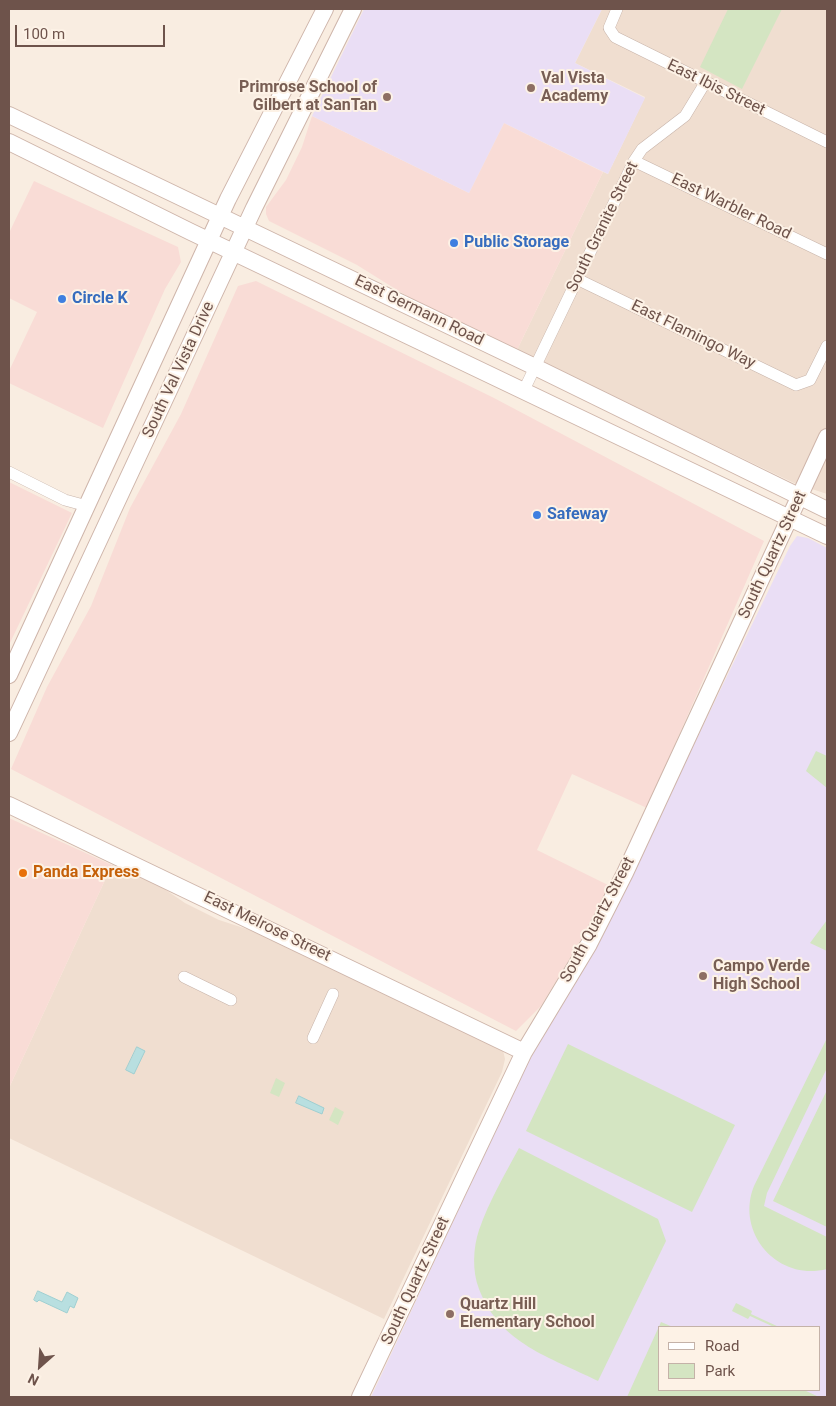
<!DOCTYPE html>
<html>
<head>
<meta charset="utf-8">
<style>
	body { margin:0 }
	#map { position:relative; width:836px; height:1406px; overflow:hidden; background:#f9ede1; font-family:Roboto,sans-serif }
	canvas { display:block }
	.frame { position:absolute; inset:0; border:10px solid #6e534b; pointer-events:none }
	.legend { position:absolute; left:658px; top:1326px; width:162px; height:65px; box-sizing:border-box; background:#fdf2e6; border:1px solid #c4b2a8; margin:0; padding:6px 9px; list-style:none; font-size:15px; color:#6e534b }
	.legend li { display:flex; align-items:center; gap:10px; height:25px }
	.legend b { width:25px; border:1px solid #c4b2a8 }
	.north { position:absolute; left:15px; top:1341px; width:50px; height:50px; -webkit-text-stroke:4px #fdf2e6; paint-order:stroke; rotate:206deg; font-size:14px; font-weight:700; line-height:20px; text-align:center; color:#6e534b }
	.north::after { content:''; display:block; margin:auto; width:18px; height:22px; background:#6e534b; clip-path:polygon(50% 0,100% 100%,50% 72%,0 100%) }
	.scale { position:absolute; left:15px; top:25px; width:150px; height:22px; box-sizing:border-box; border:2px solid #6e534b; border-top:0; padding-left:6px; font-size:15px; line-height:18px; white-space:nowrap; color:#6e534b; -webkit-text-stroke:4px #fdf2e6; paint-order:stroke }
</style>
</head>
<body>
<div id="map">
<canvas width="836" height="1406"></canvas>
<div class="frame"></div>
<ul class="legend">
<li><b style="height:6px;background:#fff"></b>Road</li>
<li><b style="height:14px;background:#d4e5c2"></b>Park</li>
</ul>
<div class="north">N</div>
<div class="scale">100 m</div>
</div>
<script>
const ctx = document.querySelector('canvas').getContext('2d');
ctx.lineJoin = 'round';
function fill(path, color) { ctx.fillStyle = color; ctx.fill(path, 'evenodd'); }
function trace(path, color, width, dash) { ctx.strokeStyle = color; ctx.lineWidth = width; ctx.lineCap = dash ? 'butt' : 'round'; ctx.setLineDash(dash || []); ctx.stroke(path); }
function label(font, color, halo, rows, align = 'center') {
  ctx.font = font + ' Roboto,sans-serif'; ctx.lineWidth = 4; ctx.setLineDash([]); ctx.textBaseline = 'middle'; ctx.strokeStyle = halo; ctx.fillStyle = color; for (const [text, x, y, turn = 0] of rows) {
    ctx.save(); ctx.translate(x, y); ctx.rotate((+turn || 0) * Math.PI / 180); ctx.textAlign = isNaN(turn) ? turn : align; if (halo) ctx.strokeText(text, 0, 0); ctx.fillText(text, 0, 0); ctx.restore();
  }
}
fill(new Path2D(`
	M 602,9 L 827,9 L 827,494 L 794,483 L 517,350 L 603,172 L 608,174 L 645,97 L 575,63 Z
	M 112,865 L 160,886 L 185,903 L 219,920 L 253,931 L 503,1050 L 505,1059 L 502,1072 L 384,1319 L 9,1138 L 9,1088 Z`), '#f0ded0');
fill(new Path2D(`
	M 312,116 L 469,193 L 504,123 L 603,172 L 517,350 L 418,303 L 357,265 L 269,221 L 266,214 L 266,207 L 286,180 L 302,147 Z
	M 34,181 L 178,247 L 181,262 L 165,289 L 103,428 L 9,383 L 9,371 L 37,312 L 9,298 L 9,233 Z
	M 256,281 L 494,398 L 764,541 L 647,808 L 572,774 L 537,850 L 610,886 L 597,913 L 541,1006 L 516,1031 L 11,769 L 47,687 L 91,606 L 130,508 L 181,414 L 238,286 Z
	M 9,482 L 72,513 L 9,645 Z
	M 9,818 L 112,865 L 9,1088 Z`), '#f9dcd6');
fill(new Path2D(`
	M 364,9 L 602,9 L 575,63 L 645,98 L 608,174 L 504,123 L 469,193 L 312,116 Z
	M 797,536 L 808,538 L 827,548 L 827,1397 L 371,1397 L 524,1070 L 566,995 L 591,957 L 790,546 ZM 660,1327 L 820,1327 L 820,1390 L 660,1390 Z`), '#eadef5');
fill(new Path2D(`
	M 728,9 L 782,9 L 742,89 L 700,67 Z
	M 816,751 L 827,756 L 827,788 L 806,771 Z
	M 827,920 L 827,951 L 810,943 Z
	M 827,1038 L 827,1068 L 767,1193 L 764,1206 L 827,1237 L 827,1269 C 778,1282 735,1233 754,1186 Z
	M 568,1044 L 735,1125 L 692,1212 L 526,1131 Z
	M 276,1078 L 285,1083 L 279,1097 L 270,1093 Z
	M 827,1090 L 827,1227 L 773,1201 Z
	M 335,1107 L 344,1112 L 338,1125 L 329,1120 Z
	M 519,1148 L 658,1219 L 666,1241 L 598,1381 C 550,1357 500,1344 479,1289 C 472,1271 473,1248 479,1230 C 489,1201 505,1174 519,1148 Z
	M 736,1303 L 752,1311 L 751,1314 L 779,1327 L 774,1327 L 750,1316 L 748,1319 L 732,1311 Z
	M 661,1322 L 673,1327 L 660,1327 L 660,1390 L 804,1390 L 819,1397 L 627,1397 Z`), '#d4e5c2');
const water = new Path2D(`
	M 137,1047 L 145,1051 L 134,1074 L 126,1070 Z
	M 299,1096 L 324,1108 L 322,1114 L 296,1103 Z
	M 38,1291 L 62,1302 L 67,1292 L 78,1298 L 74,1308 L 70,1306 L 67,1313 L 39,1300 L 37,1302 L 34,1300 Z`);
fill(water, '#b8dfe0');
trace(water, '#9fcfd1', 1);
const street = new Path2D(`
	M 617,9 L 609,28 L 615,37 L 827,142
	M 634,161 L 827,254
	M 577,279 L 796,385 L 810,380 L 827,346
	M 524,390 L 634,161 L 642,149 L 685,116 L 705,83
	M 9,472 L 65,500 L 87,506
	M 184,977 L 231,1000
	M 313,1038 L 333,994`);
const secondary = new Path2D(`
	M 9,115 L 535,367 L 827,510
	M 9,142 L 191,232 L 827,536
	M 9,675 L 228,199 L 325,9
	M 9,733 L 254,208 L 353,9
	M 9,805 L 524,1052
	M 360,1397 L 524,1052 L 589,944 L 625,873 L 827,437`);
trace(street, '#c8b4aa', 12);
trace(secondary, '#ceb5aa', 18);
trace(street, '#fff', 11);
trace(secondary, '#fff', 16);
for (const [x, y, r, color] of [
	[531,88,5,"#8d6e63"],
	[387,97,5,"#8d6e63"],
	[454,243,5,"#3f7fe0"],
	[62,299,5,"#3f7fe0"],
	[537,515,5,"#3f7fe0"],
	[23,873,5,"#e8710a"],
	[703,976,5,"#8d6e63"],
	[450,1314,5,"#8d6e63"]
]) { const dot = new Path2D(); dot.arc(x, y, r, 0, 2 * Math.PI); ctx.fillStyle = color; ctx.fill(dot); trace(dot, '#fdf2e6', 2); }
label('bold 16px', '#785e54', '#fdf2e6', [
	["Val Vista",541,79],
	["Academy",541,97],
	["Primrose School of",377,88,"right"],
	["Gilbert at SanTan",377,106,"right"],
	["Campo Verde",713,967],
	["High School",713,985],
	["Quartz Hill",460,1305],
	["Elementary School",460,1323]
], 'left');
label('16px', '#6e534b', '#fdf2e6', [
	["East Ibis Street",716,88,26],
	["East Warbler Road",731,207,26],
	["South Granite Street",603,227,-64],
	["East Germann Road",419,311,26],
	["East Flamingo Way",693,335,26],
	["South Val Vista Drive",179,370,-65],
	["South Quartz Street",773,555,-65],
	["South Quartz Street",598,920,-62],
	["East Melrose Street",267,927,26],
	["South Quartz Street",416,1281,-65]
]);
label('bold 16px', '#366cbe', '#fdf2e6', [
	["Public Storage",464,243],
	["Circle K",72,299],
	["Safeway",547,515]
], 'left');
label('bold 16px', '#c56008', '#fdf2e6', [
	["Panda Express",33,873]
], 'left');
</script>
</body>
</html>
